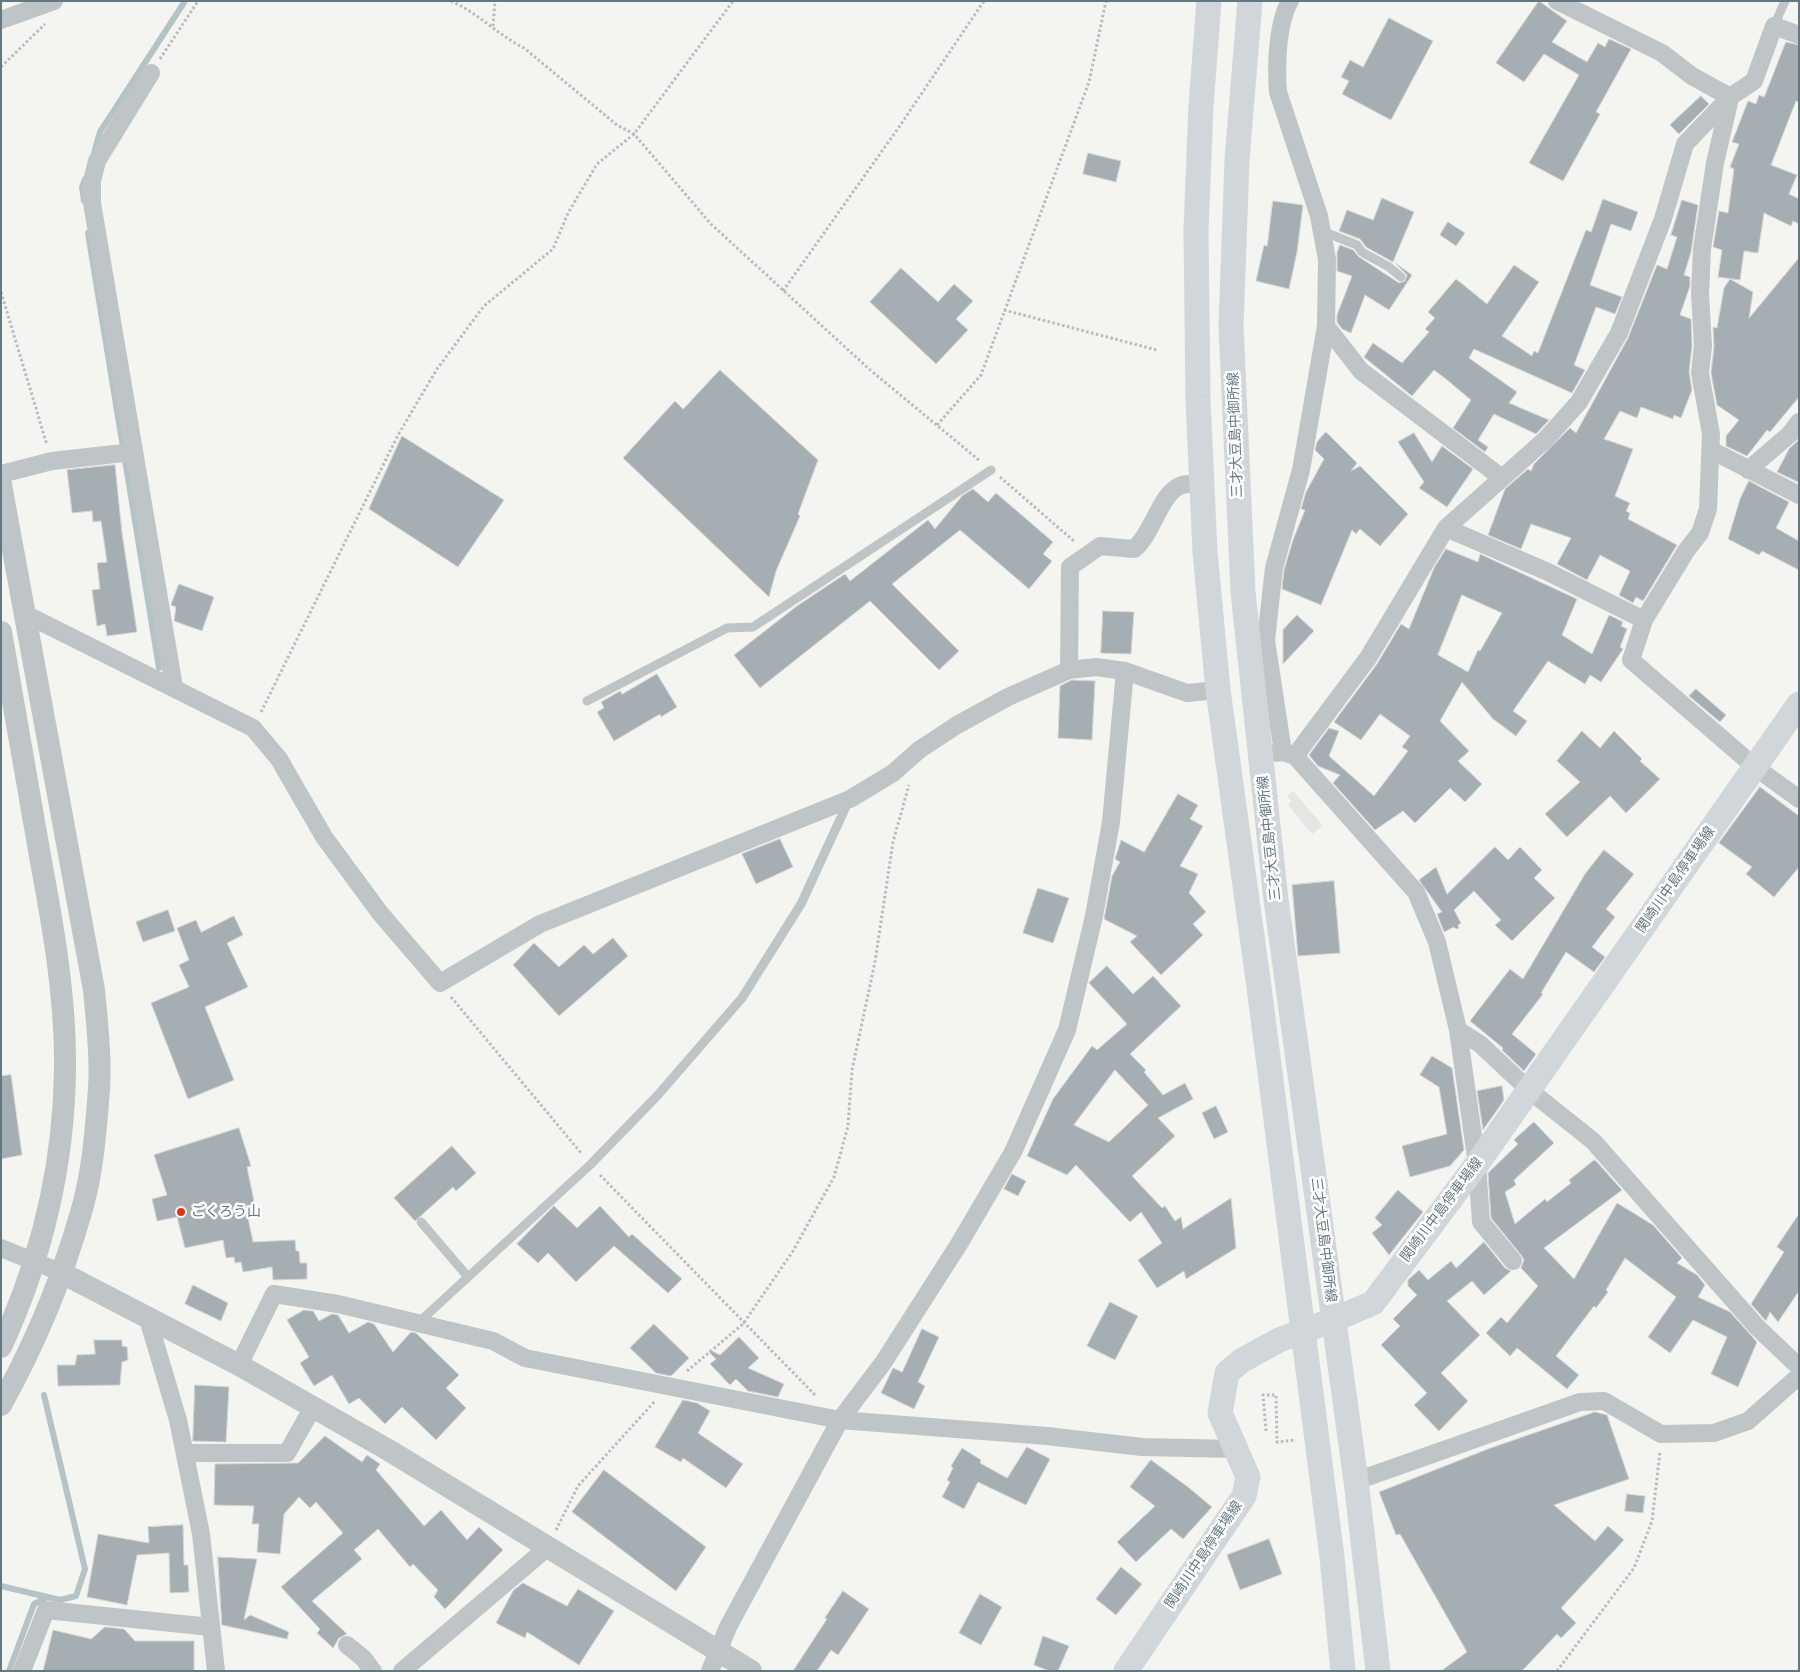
<!DOCTYPE html>
<html>
<head>
<meta charset="utf-8">
<style>
	body { margin:0 }
	#map { position:relative; width:1800px; height:1672px; overflow:hidden; background:#f4f4f0; font-family:"Varela Round",sans-serif }
	canvas { display:block }
	.frame { position:absolute; inset:0; border:2px solid #627882; pointer-events:none }
</style>
</head>
<body>
<div id="map">
<canvas width="1800" height="1672"></canvas>
<div class="frame"></div>
</div>
<script>
const ctx = document.querySelector('canvas').getContext('2d');
ctx.lineJoin = 'round';
function fill(path, color) { ctx.fillStyle = color; ctx.fill(path, 'evenodd'); }
function trace(path, color, width, dash) { ctx.strokeStyle = color; ctx.lineWidth = width; ctx.lineCap = dash ? 'butt' : 'round'; ctx.setLineDash(dash || []); ctx.stroke(path); }
function label(font, color, halo, rows, align = 'center') {
  ctx.font = font + ' "Varela Round","Noto Sans JP",sans-serif'; ctx.lineWidth = 5; ctx.setLineDash([]); ctx.textBaseline = 'middle'; ctx.strokeStyle = halo; ctx.fillStyle = color; for (const [text, x, y, turn = 0] of rows) {
    ctx.save(); ctx.translate(x, y); ctx.rotate((+turn || 0) * Math.PI / 180); ctx.textAlign = isNaN(turn) ? turn : align; if (halo) ctx.strokeText(text, 0, 0); ctx.fillText(text, 0, 0); ctx.restore();
  }
}
fill(new Path2D(`
	M 1293,791 L 1323,826 L 1312,834 L 1288,805 L 1291,801 L 1287,796 Z`), '#e5e5e3');
trace(new Path2D(`
	M 94,153 L 100,132 L 185,1
	M 84,201 L 82,187 L 85,179
	M 88,233 L 159,668
	M 1,1586 L 60,1600 L 76,1596 L 85,1569 L 44,1395
	M 9,1671 L 34,1604 L 47,1597`), '#b4c4c6', 6);
const building = new Path2D(`
	M 1539,1 L 1567,21 L 1552,42 L 1587,62 L 1598,43 L 1605,47 L 1609,39 L 1631,49 L 1596,112 L 1600,114 L 1563,181 L 1529,163 L 1579,75 L 1544,54 L 1524,82 L 1496,63 Z
	M 1389,18 L 1433,41 L 1391,120 L 1342,94 L 1349,81 L 1341,77 L 1350,60 L 1363,67 Z
	M 1786,42 L 1799,45 L 1799,102 L 1796,101 L 1771,165 L 1797,175 L 1789,194 L 1799,199 L 1799,224 L 1793,221 L 1791,226 L 1764,213 L 1758,253 L 1744,251 L 1740,280 L 1718,277 L 1722,250 L 1713,247 L 1719,211 L 1728,213 L 1734,169 L 1730,167 L 1739,144 L 1732,142 L 1748,101 L 1756,104 L 1759,95 L 1764,97 Z
	M 1701,96 L 1709,104 L 1679,134 L 1670,125 Z
	M 1088,153 L 1121,161 L 1116,182 L 1083,174 Z
	M 1382,198 L 1414,212 L 1393,262 L 1366,247 L 1360,239 L 1339,231 L 1347,210 L 1373,220 Z
	M 1603,199 L 1638,212 L 1631,231 L 1611,224 L 1590,285 L 1622,297 L 1615,314 L 1596,307 L 1574,365 L 1585,370 L 1572,393 L 1474,349 L 1469,358 L 1517,392 L 1509,403 L 1549,420 L 1536,434 L 1494,414 L 1478,440 L 1488,447 L 1485,452 L 1453,428 L 1471,400 L 1446,379 L 1434,370 L 1412,396 L 1364,357 L 1373,343 L 1402,363 L 1429,332 L 1425,329 L 1435,318 L 1428,312 L 1456,279 L 1487,304 L 1514,265 L 1539,282 L 1502,336 L 1532,356 L 1534,351 L 1538,353 L 1586,230 L 1591,232 Z
	M 1682,200 L 1698,205 L 1691,252 L 1684,275 L 1690,277 L 1690,286 L 1680,315 L 1691,319 L 1692,346 L 1689,372 L 1692,390 L 1681,418 L 1674,415 L 1673,419 L 1641,407 L 1637,418 L 1620,411 L 1604,439 L 1633,449 L 1615,496 L 1630,503 L 1626,511 L 1630,513 L 1628,519 L 1677,545 L 1643,601 L 1636,597 L 1633,603 L 1619,595 L 1630,571 L 1600,555 L 1587,580 L 1557,564 L 1571,538 L 1531,524 L 1521,549 L 1488,535 L 1505,489 L 1528,469 L 1531,471 L 1534,464 L 1570,428 L 1576,433 L 1628,338 L 1657,265 L 1667,269 L 1677,237 L 1671,235 Z
	M 1273,201 L 1303,205 L 1297,252 L 1289,289 L 1256,281 L 1264,245 L 1267,246 Z
	M 1448,222 L 1465,233 L 1456,246 L 1440,235 Z
	M 1340,245 L 1353,250 L 1359,257 L 1399,283 L 1405,281 L 1407,275 L 1395,263 L 1412,275 L 1389,310 L 1365,295 L 1351,333 L 1342,329 L 1337,322 L 1337,315 L 1352,276 L 1337,271 L 1337,253 Z
	M 1799,258 L 1799,397 L 1770,432 L 1767,430 L 1747,456 L 1726,446 L 1726,436 L 1739,420 L 1717,405 L 1711,373 L 1714,347 L 1713,327 L 1717,328 L 1724,288 L 1730,279 L 1753,292 L 1749,318 Z
	M 901,268 L 938,302 L 954,284 L 973,301 L 956,319 L 968,330 L 936,364 L 870,302 Z
	M 720,370 L 818,460 L 798,514 L 800,516 L 776,571 L 769,597 L 623,458 L 675,401 L 683,409 Z
	M 1326,432 L 1357,463 L 1351,471 L 1360,466 L 1408,514 L 1380,546 L 1360,529 L 1356,534 L 1352,530 L 1321,605 L 1282,589 L 1284,570 L 1293,540 L 1305,510 L 1301,509 L 1306,492 L 1324,459 L 1315,450 L 1317,442 Z
	M 1414,433 L 1432,462 L 1442,446 L 1473,469 L 1447,507 L 1419,488 L 1424,482 L 1398,442 Z
	M 402,436 L 504,500 L 458,567 L 369,509 Z
	M 1799,440 L 1799,481 L 1798,482 L 1777,472 L 1789,449 Z
	M 115,465 L 122,533 L 137,632 L 107,636 L 105,624 L 97,626 L 92,590 L 100,589 L 97,563 L 107,562 L 101,521 L 93,522 L 92,511 L 72,513 L 67,470 Z
	M 1749,481 L 1789,502 L 1776,528 L 1799,541 L 1799,570 L 1762,551 L 1759,555 L 1728,539 L 1740,499 Z
	M 973,489 L 988,502 L 996,493 L 1053,542 L 1043,554 L 1052,561 L 1029,589 L 960,530 L 892,584 L 959,651 L 939,670 L 870,601 L 760,688 L 734,655 L 797,606 L 845,574 L 850,581 L 928,520 L 935,529 L 962,496 Z
	M 1446,549 L 1478,562 L 1480,554 L 1577,599 L 1562,635 L 1592,654 L 1609,615 L 1623,622 L 1621,626 L 1627,629 L 1620,647 L 1623,649 L 1601,682 L 1590,675 L 1585,684 L 1548,661 L 1513,711 L 1527,721 L 1516,736 L 1493,719 L 1462,682 L 1440,721 L 1469,751 L 1458,761 L 1482,784 L 1465,802 L 1450,788 L 1415,823 L 1403,811 L 1375,830 L 1333,783 L 1340,775 L 1318,766 L 1309,755 L 1329,728 L 1339,731 L 1329,756 L 1374,796 L 1408,751 L 1402,747 L 1410,736 L 1380,714 L 1361,740 L 1334,722 L 1377,664 L 1401,624 L 1409,629 L 1434,568 ZM 1462,595 L 1502,613 L 1480,651 L 1478,650 L 1468,672 L 1438,655 Z
	M 179,584 L 214,597 L 202,631 L 174,621 L 176,607 L 171,605 Z
	M 1103,611 L 1134,612 L 1131,654 L 1101,653 Z
	M 1297,615 L 1314,631 L 1283,664 L 1283,630 Z
	M 657,674 L 677,707 L 661,717 L 660,714 L 614,741 L 597,712 L 604,708 L 601,702 L 620,691 L 622,694 Z
	M 1072,680 L 1095,681 L 1092,740 L 1058,738 L 1060,686 Z
	M 1696,689 L 1726,715 L 1720,722 L 1689,696 Z
	M 1582,731 L 1600,748 L 1614,731 L 1642,759 L 1640,761 L 1660,779 L 1626,813 L 1610,796 L 1567,837 L 1545,814 L 1580,782 L 1557,761 Z
	M 1760,787 L 1799,816 L 1799,867 L 1774,897 L 1746,874 L 1752,867 L 1719,843 Z
	M 1178,794 L 1198,805 L 1190,819 L 1203,826 L 1180,866 L 1198,874 L 1189,893 L 1206,912 L 1193,924 L 1203,935 L 1161,975 L 1130,942 L 1137,936 L 1104,919 L 1112,876 L 1120,862 L 1115,859 L 1121,840 L 1144,852 Z
	M 780,839 L 793,867 L 756,884 L 742,854 Z
	M 1495,847 L 1508,860 L 1520,847 L 1542,870 L 1534,878 L 1555,898 L 1512,941 L 1495,925 L 1501,920 L 1474,891 L 1454,910 L 1461,923 L 1458,925 L 1459,928 L 1456,929 L 1454,927 L 1444,932 L 1437,914 L 1442,912 L 1419,880 L 1436,867 L 1447,894 Z
	M 1604,850 L 1634,874 L 1606,909 L 1615,917 L 1592,947 L 1605,957 L 1594,972 L 1566,952 L 1541,993 L 1543,994 L 1512,1034 L 1536,1054 L 1524,1071 L 1502,1050 L 1503,1048 L 1470,1021 L 1510,969 L 1523,979 L 1585,874 Z
	M 1334,881 L 1340,953 L 1298,956 L 1292,885 Z
	M 1038,888 L 1069,898 L 1053,943 L 1023,933 Z
	M 168,910 L 175,931 L 143,942 L 136,922 Z
	M 234,916 L 243,935 L 227,943 L 248,987 L 205,1007 L 234,1080 L 188,1099 L 151,1003 L 189,987 L 179,965 L 189,960 L 177,928 L 196,920 L 201,932 Z
	M 613,938 L 628,956 L 559,1016 L 513,965 L 534,943 L 559,967 L 584,945 L 593,954 Z
	M 1107,966 L 1133,994 L 1153,976 L 1181,1006 L 1130,1054 L 1146,1070 L 1144,1072 L 1163,1095 L 1185,1083 L 1193,1099 L 1158,1118 L 1175,1136 L 1132,1176 L 1162,1208 L 1165,1206 L 1175,1221 L 1181,1217 L 1183,1229 L 1231,1198 L 1236,1248 L 1186,1279 L 1184,1271 L 1157,1288 L 1138,1260 L 1162,1243 L 1141,1212 L 1130,1222 L 1076,1165 L 1067,1175 L 1027,1156 L 1053,1099 L 1092,1046 L 1097,1050 L 1127,1024 L 1089,983 ZM 1115,1070 L 1148,1105 L 1109,1142 L 1074,1125 Z
	M 1432,1056 L 1452,1068 L 1464,1150 L 1450,1166 L 1410,1177 L 1402,1146 L 1447,1134 L 1439,1087 L 1420,1075 Z
	M 11,1075 L 22,1155 L 1,1159 L 1,1076 Z
	M 1502,1086 L 1504,1100 L 1483,1130 L 1477,1091 Z
	M 1216,1106 L 1228,1132 L 1214,1139 L 1202,1113 Z
	M 1534,1122 L 1554,1143 L 1514,1180 L 1516,1185 L 1505,1192 L 1515,1224 L 1545,1199 L 1547,1202 L 1571,1183 L 1569,1180 L 1594,1160 L 1596,1161 L 1622,1190 L 1544,1248 L 1574,1279 L 1617,1203 L 1653,1225 L 1682,1258 L 1677,1263 L 1697,1275 L 1705,1285 L 1698,1297 L 1730,1312 L 1757,1342 L 1738,1387 L 1711,1374 L 1727,1337 L 1693,1320 L 1670,1353 L 1648,1337 L 1676,1297 L 1625,1258 L 1606,1290 L 1608,1292 L 1596,1308 L 1594,1306 L 1556,1356 L 1579,1375 L 1567,1389 L 1517,1348 L 1510,1356 L 1486,1333 L 1501,1317 L 1507,1323 L 1538,1286 L 1521,1268 L 1524,1260 L 1521,1255 L 1491,1218 L 1488,1173 L 1518,1144 L 1514,1140 Z
	M 239,1128 L 251,1166 L 247,1167 L 256,1211 L 247,1213 L 253,1242 L 295,1240 L 296,1251 L 299,1251 L 300,1263 L 307,1263 L 307,1279 L 273,1280 L 272,1267 L 243,1272 L 241,1262 L 235,1263 L 234,1257 L 226,1258 L 223,1240 L 185,1248 L 177,1217 L 157,1221 L 152,1199 L 167,1195 L 154,1155 Z
	M 452,1146 L 476,1173 L 456,1191 L 453,1187 L 415,1221 L 394,1198 Z
	M 1012,1174 L 1026,1181 L 1018,1196 L 1004,1189 Z
	M 1398,1190 L 1423,1212 L 1389,1255 L 1372,1233 L 1382,1225 L 1375,1218 Z
	M 554,1206 L 577,1228 L 600,1206 L 629,1237 L 632,1234 L 682,1279 L 668,1293 L 614,1246 L 576,1282 L 548,1253 L 538,1263 L 517,1244 Z
	M 1799,1214 L 1799,1291 L 1778,1322 L 1770,1312 L 1766,1321 L 1751,1304 L 1784,1252 L 1777,1247 Z
	M 1484,1242 L 1505,1268 L 1511,1271 L 1484,1295 L 1472,1281 L 1447,1301 L 1480,1335 L 1441,1373 L 1468,1401 L 1439,1431 L 1414,1405 L 1427,1393 L 1381,1345 L 1400,1326 L 1393,1319 L 1417,1295 L 1408,1286 L 1408,1280 L 1419,1270 L 1428,1280 L 1451,1261 L 1456,1268 Z
	M 193,1285 L 228,1303 L 221,1321 L 185,1304 Z
	M 1110,1302 L 1138,1316 L 1115,1360 L 1087,1346 Z
	M 304,1310 L 313,1311 L 319,1321 L 332,1314 L 338,1315 L 349,1333 L 368,1322 L 374,1324 L 393,1352 L 411,1332 L 416,1333 L 459,1375 L 446,1388 L 466,1408 L 436,1440 L 402,1407 L 385,1424 L 359,1398 L 349,1404 L 332,1375 L 314,1386 L 300,1363 L 309,1357 L 287,1320 Z
	M 654,1324 L 689,1358 L 671,1376 L 656,1373 L 630,1348 Z
	M 922,1329 L 939,1337 L 918,1382 L 925,1386 L 914,1409 L 881,1393 L 893,1368 L 902,1372 Z
	M 739,1337 L 759,1358 L 748,1368 L 784,1384 L 778,1397 L 748,1391 L 736,1379 L 730,1385 L 710,1364 L 716,1359 L 709,1352 L 710,1350 L 720,1355 Z
	M 94,1340 L 122,1340 L 122,1346 L 127,1347 L 128,1360 L 122,1362 L 120,1385 L 58,1386 L 57,1365 L 75,1365 L 77,1355 L 95,1354 Z
	M 195,1385 L 229,1387 L 226,1442 L 193,1441 Z
	M 683,1400 L 697,1403 L 710,1411 L 698,1433 L 743,1464 L 726,1488 L 683,1458 L 681,1462 L 655,1447 Z
	M 1595,1412 L 1607,1415 L 1629,1479 L 1554,1505 L 1595,1541 L 1608,1526 L 1624,1540 L 1561,1608 L 1576,1623 L 1561,1638 L 1557,1634 L 1522,1671 L 1441,1671 L 1467,1652 L 1400,1534 L 1396,1535 L 1379,1492 L 1488,1449 Z
	M 325,1436 L 362,1462 L 367,1455 L 380,1464 L 376,1470 L 424,1526 L 441,1510 L 467,1540 L 479,1527 L 503,1550 L 445,1609 L 434,1597 L 438,1590 L 413,1564 L 410,1567 L 378,1529 L 354,1550 L 362,1559 L 312,1601 L 347,1634 L 339,1638 L 333,1648 L 317,1633 L 320,1629 L 281,1587 L 343,1533 L 316,1502 L 310,1508 L 299,1497 L 284,1514 L 280,1554 L 257,1552 L 259,1524 L 252,1524 L 254,1506 L 214,1505 L 215,1464 L 298,1463 Z
	M 1027,1447 L 1050,1459 L 1026,1505 L 978,1482 L 964,1509 L 942,1497 L 950,1482 L 947,1480 L 953,1468 L 951,1466 L 962,1448 L 981,1460 L 980,1463 L 1007,1478 Z
	M 1151,1460 L 1188,1487 L 1212,1507 L 1183,1539 L 1171,1529 L 1136,1562 L 1117,1542 L 1155,1506 L 1130,1487 Z
	M 604,1470 L 706,1547 L 676,1591 L 572,1512 Z
	M 1627,1494 L 1645,1496 L 1643,1513 L 1625,1511 Z
	M 183,1525 L 184,1565 L 188,1565 L 189,1592 L 170,1593 L 169,1553 L 137,1555 L 127,1605 L 87,1597 L 98,1534 L 149,1543 L 148,1527 Z
	M 1269,1539 L 1282,1574 L 1240,1590 L 1227,1555 Z
	M 218,1557 L 257,1559 L 244,1620 L 250,1615 L 289,1632 L 287,1639 L 222,1625 Z
	M 1121,1567 L 1142,1584 L 1116,1615 L 1096,1599 Z
	M 523,1583 L 567,1606 L 578,1589 L 614,1611 L 579,1665 L 527,1632 L 525,1638 L 496,1623 L 513,1591 Z
	M 843,1591 L 869,1609 L 838,1655 L 831,1650 L 817,1671 L 793,1671 L 827,1619 L 825,1618 Z
	M 980,1594 L 1002,1607 L 981,1645 L 959,1633 Z
	M 105,1627 L 124,1629 L 135,1641 L 194,1641 L 194,1671 L 43,1671 L 53,1630 L 91,1639 Z
	M 1043,1636 L 1069,1646 L 1058,1671 L 1049,1671 L 1034,1665 Z`);
fill(building, '#a5afb3');
trace(building, '#d5d5d3', 1);
trace(new Path2D(`
	M 451,1 C 478,13 498,35 524,48 L 617,125 L 634,134 L 711,224 L 869,369 L 980,461
	M 493,26 L 495,1
	M 160,59 L 198,1
	M 1,67 L 45,24
	M 783,291 L 899,127 L 984,1
	M 1,292 L 47,445
	M 1004,310 L 1157,350
	M 937,425 L 981,375 L 1089,82 L 1106,1
	M 1000,477 L 1075,542
	M 261,712 L 398,435 L 437,369 L 484,306 L 553,249 L 568,213 L 597,164 L 634,134 L 733,1
	M 451,997 L 581,1153
	M 600,1175 L 816,1396
	M 687,1371 L 743,1324 L 793,1251 L 834,1177 L 848,1126 L 852,1070 L 875,962 L 893,842 L 909,785
	M 1266,1431 L 1263,1395 L 1276,1395 L 1277,1442 L 1296,1440
	M 556,1530 L 578,1486 L 655,1401
	M 1557,1671 L 1634,1568 L 1652,1521 L 1660,1452`), '#b9bcbe', 3, [2.5, 2.5]);
trace(new Path2D(`
	M 1774,26 L 1785,1
	M 1322,231 L 1357,245 L 1362,252 L 1389,267 L 1401,277
	M 587,701 L 727,628 L 753,627 L 991,470
	M 421,1222 L 468,1277
	M 418,1323 L 590,1165 L 657,1096 L 742,998 L 801,904 L 849,800`), '#bfc4c6', 9);
trace(new Path2D(`
	M 1557,1 L 1662,53 L 1692,76 L 1730,97
	M 1,20 L 54,1
	M 151,73 L 97,161 L 92,181 L 92,203 L 174,687
	M 1730,98 L 1715,163 L 1702,249 L 1700,294 L 1703,346 L 1700,373 L 1711,434 L 1708,509 L 1700,533 L 1686,551 L 1644,620 L 1631,660 L 1755,767 L 1799,799
	M 1326,326 L 1361,371 L 1502,478
	M 1711,450 L 1799,495
	M 1748,470 L 1790,434 L 1799,422
	M 1,474 L 52,461 L 133,452
	M 1446,528 L 1548,572 L 1644,620
	M 23,613 L 253,728 L 279,759 L 324,837 L 380,913 L 440,983 L 540,924 L 850,799 L 893,773 L 919,750 L 957,725 L 1008,697 L 1069,670 L 1096,667 L 1125,671 L 1187,693 L 1218,690
	M 1069,670 L 1070,567 L 1100,546 L 1134,549 C 1153,534 1160,492 1182,485 C 1188,483 1196,484 1202,484
	M 1283,752 L 1266,640 L 1274,568 L 1301,470 L 1326,326 L 1327,259 L 1319,216 L 1278,92 C 1276,67 1277,23 1290,1
	M 1261,754 L 1283,752 L 1295,756 L 1416,892 L 1437,942 L 1458,1030 L 1480,1044 L 1529,1090 L 1593,1141 L 1757,1327 L 1799,1367
	M 1295,756 L 1368,658 L 1446,528 L 1546,439 L 1579,402 L 1619,333 L 1663,219 L 1685,144 L 1730,97 L 1754,81 L 1774,26 L 1799,35
	M 1458,1030 L 1477,1164 L 1481,1222 L 1513,1261
	M 1,1248 L 60,1272
	M 148,1319 L 178,1420 L 201,1534 L 216,1671
	M 239,1365 L 274,1294 L 338,1304 L 493,1341 L 525,1358 L 840,1420 L 1047,1436 L 1142,1447 L 1236,1449
	M 185,1453 L 287,1453 L 313,1407
	M 1356,1481 L 1580,1402 L 1604,1401 L 1661,1434 L 1714,1433 L 1748,1421 L 1799,1376
	M 347,1645 L 363,1658 L 373,1671
	M 22,1671 L 46,1610 L 211,1627
	M 402,1671 L 547,1548
	M 710,1671 L 728,1627 L 840,1420 L 883,1363 L 959,1244 L 1013,1152 L 1067,1030 L 1094,916 L 1111,822 L 1125,671`), '#bfc4c6', 18);
trace(new Path2D(`
	M 1,485 L 94,990 C 97,1023 101,1056 99,1089 C 96,1128 93,1171 82,1209 C 63,1276 35,1344 1,1405
	M 1,632 C 14,707 27,781 40,856 C 53,926 66,998 65,1069 C 64,1166 41,1260 1,1347
	M 60,1272 L 239,1365 L 390,1451 L 751,1671`), '#bfc4c6', 22);
trace(new Path2D(`
	M 1209,1 L 1201,106 L 1196,230 L 1198,400 L 1205,552 L 1218,690 L 1259,987 L 1332,1557 L 1343,1671
	M 1250,1 L 1237,160 L 1231,326 L 1243,592 L 1276,900 L 1356,1481 L 1378,1671
	M 1126,1671 L 1244,1496 L 1248,1477 L 1220,1413 L 1227,1373 L 1241,1361 L 1279,1340 L 1333,1320 L 1373,1303 L 1477,1164 L 1799,704`), '#d0d6da', 25);
for (const [x, y, r, color] of [
	[181,1212,5,"#ea321a"]
]) { const dot = new Path2D(); dot.arc(x, y, r, 0, 2 * Math.PI); ctx.fillStyle = color; ctx.fill(dot); trace(dot, '#fff', 2); }
label('14px', '#627882', '#fff', [
	["三才大豆島中御所線",1236,435,-92],
	["三才大豆島中御所線",1270,838,-96],
	["関崎川中島停車場線",1676,880,-55],
	["関崎川中島停車場線",1442,1210,-53],
	["三才大豆島中御所線",1323,1240,83],
	["関崎川中島停車場線",1204,1555,-56]
]);
label('14px', '#627882', '#fff', [
	["ごくろう山",191,1212]
], 'left');
</script>
</body>
</html>
